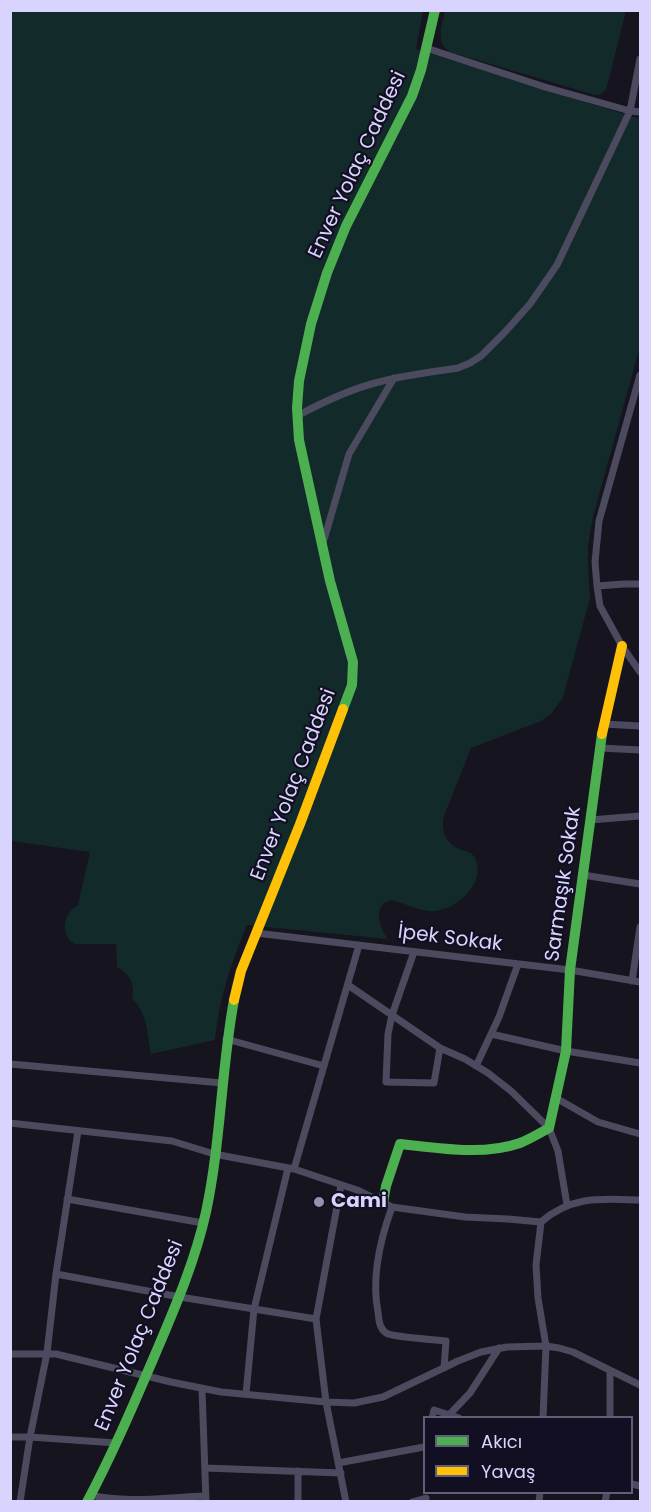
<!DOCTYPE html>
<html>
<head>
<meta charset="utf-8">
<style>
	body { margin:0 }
	#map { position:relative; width:651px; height:1512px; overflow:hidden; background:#16141e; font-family:Poppins,sans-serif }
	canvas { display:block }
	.frame { position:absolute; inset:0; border:12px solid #d9d4fd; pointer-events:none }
	.legend { position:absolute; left:423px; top:1416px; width:210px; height:78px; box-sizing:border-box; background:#130f23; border:2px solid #625e7a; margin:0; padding:8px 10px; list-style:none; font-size:18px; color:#d9d4fd }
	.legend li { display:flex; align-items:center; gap:12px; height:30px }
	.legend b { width:30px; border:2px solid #625e7a }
</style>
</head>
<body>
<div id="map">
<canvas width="651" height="1512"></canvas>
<div class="frame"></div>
<ul class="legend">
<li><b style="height:8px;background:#4caf50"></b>Akıcı</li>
<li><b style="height:8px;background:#ffc107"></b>Yavaş</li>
</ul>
</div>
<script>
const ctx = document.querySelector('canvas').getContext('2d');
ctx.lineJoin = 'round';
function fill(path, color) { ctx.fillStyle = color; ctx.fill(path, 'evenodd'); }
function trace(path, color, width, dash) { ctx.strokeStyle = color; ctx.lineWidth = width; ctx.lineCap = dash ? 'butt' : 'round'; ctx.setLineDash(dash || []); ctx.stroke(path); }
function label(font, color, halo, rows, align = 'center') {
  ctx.font = font + ' Poppins,sans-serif'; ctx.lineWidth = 4.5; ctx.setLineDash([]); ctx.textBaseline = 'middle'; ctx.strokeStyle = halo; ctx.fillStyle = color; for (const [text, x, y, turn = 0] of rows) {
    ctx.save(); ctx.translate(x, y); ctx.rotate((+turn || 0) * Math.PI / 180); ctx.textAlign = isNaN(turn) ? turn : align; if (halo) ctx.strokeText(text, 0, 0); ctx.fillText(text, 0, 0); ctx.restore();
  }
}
fill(new Path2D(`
	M 11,11 L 423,11 L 416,49 L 640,119 L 640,346 L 593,517 L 588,546 L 588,564 L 590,598 L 563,697 L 552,713 L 541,721 L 471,748 L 444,816 C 441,829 445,842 457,848 C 465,852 472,850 476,860 C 486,886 452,914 428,911 C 416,909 403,903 392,900 C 372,904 379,927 388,939 L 247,925 C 231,963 219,999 215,1040 L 151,1054 C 147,1034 148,1013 132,999 C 135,984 130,974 117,967 L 116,944 L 75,944 C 59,935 63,913 78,905 L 90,852 L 11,841 Z
	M 445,11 L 626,11 L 606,90 L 600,95 L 595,95 L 450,52 C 435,42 442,26 445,11 Z`), '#132a2b');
trace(new Path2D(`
	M 426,48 L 545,87 L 630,111 L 640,112
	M 640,375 L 599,521 L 595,562 L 597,586 L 600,606 L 622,646 L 640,672
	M 297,416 C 323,402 350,389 379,382 C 405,375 432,372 458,368 L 470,363 L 481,356 L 505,332 L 530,304 L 557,265 L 630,111 L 640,59
	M 323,543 L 349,454 L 394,378
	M 597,586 L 624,584 L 640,584
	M 604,724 L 640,726
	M 600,748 L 640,750
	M 590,820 L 640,816
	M 583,875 L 640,884
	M 256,933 L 570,970 L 640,982
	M 414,952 L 392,1015 L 388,1034 L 386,1082 L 434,1083 L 440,1048
	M 632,981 L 640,927
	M 348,985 L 440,1048 L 465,1059 L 488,1073 L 511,1091 L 549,1128 L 558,1151 L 567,1205
	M 491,1034 L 566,1051 L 640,1063
	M 226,1039 L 324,1066
	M 10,1064 L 222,1083
	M 476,1066 L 499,1017 L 518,964
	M 556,1098 L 598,1122 L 640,1134
	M 10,1123 L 172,1141 L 214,1154 L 294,1169 L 357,1190 L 392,1207 L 465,1217 L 508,1219 L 541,1222 C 572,1195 602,1199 640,1200
	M 294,1169 L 359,945
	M 67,1199 L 203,1223
	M 392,1207 C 380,1240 371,1277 378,1312 C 379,1320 379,1328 386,1333 C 392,1337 436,1340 446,1341 L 444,1368
	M 541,1222 L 536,1265 L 538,1298 L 546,1346 L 543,1418
	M 56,1274 L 180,1297 L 316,1319 L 326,1402 L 346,1502
	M 316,1319 L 341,1185
	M 10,1354 L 56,1354 L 171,1382 L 221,1392 L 326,1402 L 354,1403 L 383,1397 L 458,1361 L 481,1352 L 507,1347 L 546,1346 L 559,1348 L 573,1352 L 640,1385
	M 202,1389 L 206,1502
	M 246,1394 L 254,1309 L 288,1168
	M 449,1415 L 470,1393 L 499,1348
	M 432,1418 L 434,1410 L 459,1418
	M 610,1418 L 610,1371
	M 10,1437 L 30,1437 L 116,1443
	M 338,1463 L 424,1447
	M 205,1468 L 341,1473
	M 632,1484 L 640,1486
	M 91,1495 C 125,1504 170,1497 206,1496
	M 20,1502 L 30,1437 L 47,1353 L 56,1274 L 78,1131
	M 298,1502 L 298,1471
	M 412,1502 L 426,1498
	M 539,1502 L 540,1492
	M 605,1502 L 607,1492`), '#4b4a5f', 7);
trace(new Path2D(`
	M 343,709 L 352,685 L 353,662 L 330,581 L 299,440 L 297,408 L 299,381 L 311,324 L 327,273 L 346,226 L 412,96 L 421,70 L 435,10
	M 383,1203 L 386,1186 L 400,1144 C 438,1148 483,1156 520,1143 C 530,1139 540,1133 549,1128 L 566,1051 L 570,970 L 602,734
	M 87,1502 C 112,1455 133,1406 154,1357 C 174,1310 195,1262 206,1212 C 221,1142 221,1070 234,1000`), '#4caf50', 10);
trace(new Path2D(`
	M 602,734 L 622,646
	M 234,1000 L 241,971 L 300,824 L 343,709`), '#ffc107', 10);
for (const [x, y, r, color] of [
	[319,1202,6,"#9591af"]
]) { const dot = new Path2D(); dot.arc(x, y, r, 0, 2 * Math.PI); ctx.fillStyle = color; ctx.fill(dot); trace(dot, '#130f23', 2); }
label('20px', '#d9d4fd', '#130f23', [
	["Enver Yolaç Caddesi",358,165,-65],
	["Enver Yolaç Caddesi",294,785,-69],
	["Sarmaşık Sokak",564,884,-82],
	["İpek Sokak",450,939,7],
	["Enver Yolaç Caddesi",140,1336,-68]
]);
label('bold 20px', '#d9d4fd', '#130f23', [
	["Cami",331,1202]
], 'left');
</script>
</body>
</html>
